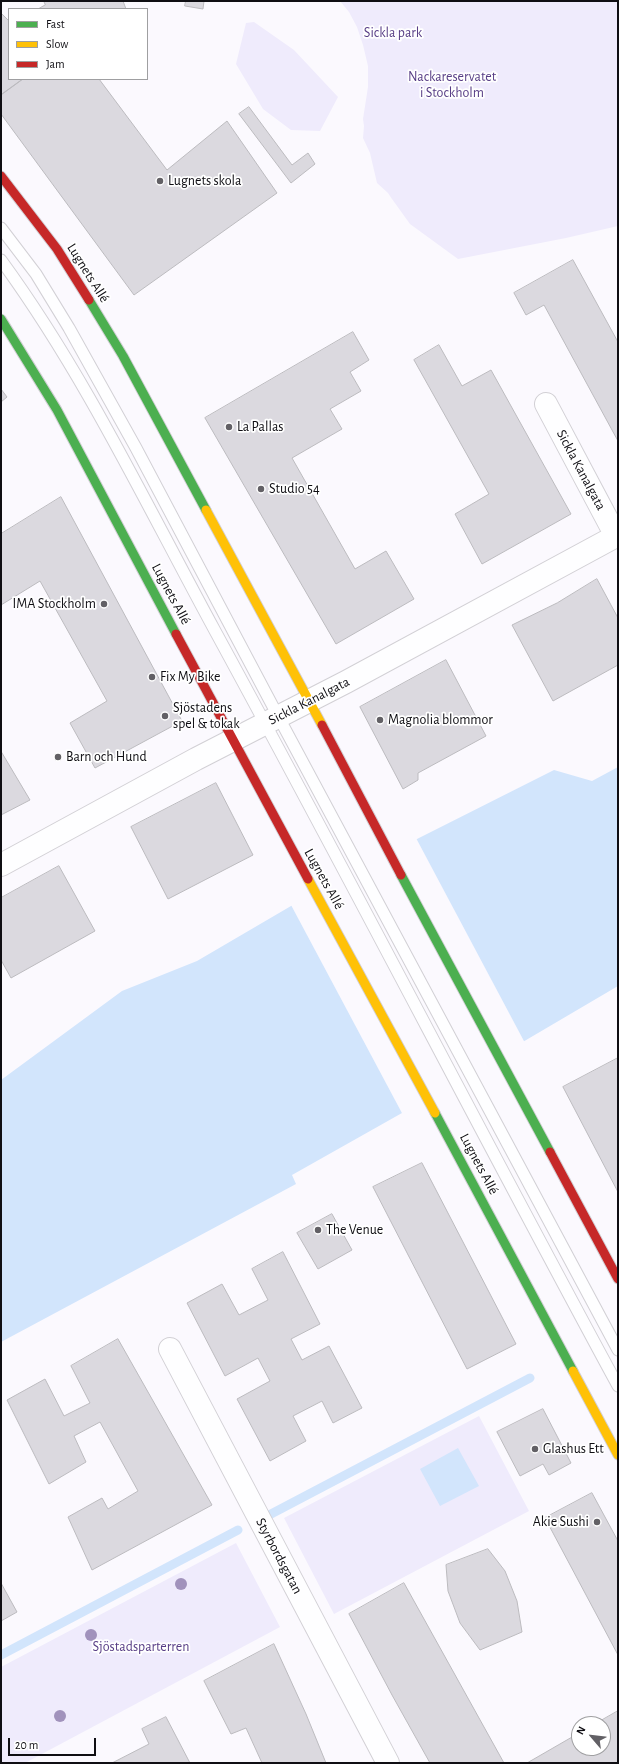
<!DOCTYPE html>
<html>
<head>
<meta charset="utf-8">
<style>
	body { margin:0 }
	#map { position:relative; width:619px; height:1764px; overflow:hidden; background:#fbf9fe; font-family:"Alegreya Sans",sans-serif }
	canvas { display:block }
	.frame { position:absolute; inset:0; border:2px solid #0f0e13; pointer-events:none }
	.legend { position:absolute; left:8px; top:8px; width:140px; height:72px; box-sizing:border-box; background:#fff; border:1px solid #9f9fa1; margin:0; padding:5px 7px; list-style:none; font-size:12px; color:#0f0e13 }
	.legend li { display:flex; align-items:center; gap:8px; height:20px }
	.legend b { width:20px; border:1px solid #9f9fa1 }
	.north { position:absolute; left:571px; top:1716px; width:40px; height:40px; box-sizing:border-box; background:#fff; border:1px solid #9f9fa1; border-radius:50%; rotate:298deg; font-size:11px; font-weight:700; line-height:16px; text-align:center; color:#0f0e13 }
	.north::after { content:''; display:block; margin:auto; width:14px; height:18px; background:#626065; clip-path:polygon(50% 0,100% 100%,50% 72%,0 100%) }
	.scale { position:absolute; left:8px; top:1738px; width:88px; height:18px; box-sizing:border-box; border:2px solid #0f0e13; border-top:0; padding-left:5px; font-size:12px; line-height:14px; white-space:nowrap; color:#0f0e13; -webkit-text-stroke:3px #fff; paint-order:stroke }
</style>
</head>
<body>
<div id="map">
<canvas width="619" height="1764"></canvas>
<div class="frame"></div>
<ul class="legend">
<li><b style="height:5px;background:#4caf50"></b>Fast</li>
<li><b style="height:5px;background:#ffc107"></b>Slow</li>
<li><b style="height:5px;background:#c62828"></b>Jam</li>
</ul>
<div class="north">N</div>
<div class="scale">20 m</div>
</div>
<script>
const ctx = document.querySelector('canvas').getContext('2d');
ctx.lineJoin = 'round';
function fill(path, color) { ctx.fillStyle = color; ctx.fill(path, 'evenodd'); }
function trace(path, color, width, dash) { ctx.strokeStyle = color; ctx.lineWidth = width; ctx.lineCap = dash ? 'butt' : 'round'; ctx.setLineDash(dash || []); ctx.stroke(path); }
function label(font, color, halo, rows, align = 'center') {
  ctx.font = font + ' "Alegreya Sans",sans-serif'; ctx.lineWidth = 3.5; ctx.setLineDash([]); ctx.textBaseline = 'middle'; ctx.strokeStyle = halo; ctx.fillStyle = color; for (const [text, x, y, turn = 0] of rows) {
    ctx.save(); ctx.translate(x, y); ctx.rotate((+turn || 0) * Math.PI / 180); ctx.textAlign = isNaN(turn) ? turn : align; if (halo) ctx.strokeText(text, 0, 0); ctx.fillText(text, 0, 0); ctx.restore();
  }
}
fill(new Path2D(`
	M 340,1 L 618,1 L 618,226 L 566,238 L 458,259 L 410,224 L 392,199 L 388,193 L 377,183 L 370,153 L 363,138 L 364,126 L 363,119 L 368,87 L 368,66 L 363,45 L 357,27 L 349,12 Z
	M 254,22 L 294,50 L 338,97 L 320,131 L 291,130 L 263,109 L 236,64 L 246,23 Z
	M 479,1416 L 529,1511 L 334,1614 L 284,1518 Z
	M 236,1543 L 280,1627 L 25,1763 L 1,1763 L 1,1667 Z`), '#efebfc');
fill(new Path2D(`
	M 618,767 L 618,986 L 402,1113 L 292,1175 L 296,1184 L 1,1342 L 1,1080 L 122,991 L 197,961 L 291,906 L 417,839 L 554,770 L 592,781 Z
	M 458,1448 L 479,1486 L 440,1506 L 420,1469 Z`), '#d2e5fc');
fill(new Path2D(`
	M 416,838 L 525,1043 L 403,1115 L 291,905 Z`), '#fbf9fe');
trace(new Path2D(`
	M 271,1514 L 530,1378
	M 1,1655 L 238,1530`), '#d2e5fc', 9);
const building = new Path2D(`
	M 44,1 L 123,1 L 126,9 L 38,9 L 45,5 Z
	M 186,1 L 204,1 L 203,9 L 185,6 Z
	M 1,13 L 9,21 L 9,79 L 23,79 L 1,95 Z
	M 23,79 L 99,79 L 167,170 L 227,121 L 277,193 L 134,295 L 1,114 L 1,95 Z
	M 249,107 L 292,165 L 308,153 L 315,164 L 291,183 L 239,114 Z
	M 573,260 L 618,342 L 618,441 L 544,305 L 526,315 L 514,293 Z
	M 353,332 L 369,360 L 350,372 L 361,391 L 330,409 L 342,429 L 292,458 L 355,569 L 386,551 L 414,599 L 336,644 L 205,418 Z
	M 439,345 L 462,386 L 491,370 L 571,514 L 482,564 L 455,514 L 489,494 L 414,360 Z
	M 1,389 L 7,397 L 1,402 Z
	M 61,497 L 182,721 L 95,768 L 70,723 L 107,701 L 40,581 L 1,605 L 1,534 Z
	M 597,579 L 618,618 L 618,665 L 553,701 L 512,625 L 557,603 Z
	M 446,660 L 486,736 L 418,773 L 418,780 L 403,789 L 360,707 Z
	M 2,753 L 30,800 L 1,815 L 1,754 Z
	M 216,783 L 253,855 L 168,899 L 131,827 Z
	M 59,866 L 95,931 L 11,978 L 1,960 L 1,898 Z
	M 618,1058 L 618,1192 L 563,1087 Z
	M 422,1163 L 516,1344 L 467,1369 L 373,1187 Z
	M 332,1214 L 352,1250 L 318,1269 L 297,1233 Z
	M 283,1252 L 320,1324 L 291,1339 L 302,1360 L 329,1346 L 362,1408 L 333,1423 L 322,1401 L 293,1416 L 306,1441 L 270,1461 L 237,1399 L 270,1381 L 258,1358 L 225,1376 L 187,1303 L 222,1284 L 239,1315 L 268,1300 L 252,1269 Z
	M 118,1339 L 212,1505 L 92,1570 L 68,1517 L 102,1498 L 108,1509 L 138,1491 L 100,1422 L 74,1436 L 86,1462 L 49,1484 L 7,1400 L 45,1379 L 64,1416 L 90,1403 L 71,1366 Z
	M 543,1409 L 571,1463 L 549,1475 L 543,1464 L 520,1476 L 497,1432 Z
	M 592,1493 L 618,1541 L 618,1655 L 545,1518 Z
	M 488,1549 L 505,1571 L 517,1601 L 522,1632 L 480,1650 L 460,1623 L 448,1591 L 446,1565 Z
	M 1,1583 L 17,1612 L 1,1621 Z
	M 404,1583 L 504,1763 L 430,1763 L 392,1695 L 349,1614 Z
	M 274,1644 L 306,1714 L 326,1763 L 262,1763 L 246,1728 L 231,1734 L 204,1681 Z
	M 618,1711 L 618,1763 L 527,1763 L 579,1733 L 579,1748 L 603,1748 L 603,1724 L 595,1724 Z
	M 166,1717 L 190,1763 L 112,1763 L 149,1744 L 142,1729 Z`);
fill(building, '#dbd9df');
trace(building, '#bcbbbf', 1);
const lane = new Path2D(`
	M 1,228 L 36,274 L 69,328 L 136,448 L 278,716 L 618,1350
	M 1,260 C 85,375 146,504 214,629 C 351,880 482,1135 618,1386`);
const street = new Path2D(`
	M 546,404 L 616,536
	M 1,865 L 196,759 L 346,682 L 618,535
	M 170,1349 L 388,1763`);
const fast = new Path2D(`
	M 89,300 L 123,356 L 206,510
	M 1,319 L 57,410 L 176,634
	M 401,875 L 550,1152
	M 435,1113 L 573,1371`);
const slow = new Path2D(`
	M 206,510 L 322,725
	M 308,879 L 435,1113
	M 573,1371 L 618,1455`);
const jam = new Path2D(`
	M 1,176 L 57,249 L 89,300
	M 176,634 L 308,879
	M 322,725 L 401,875
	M 550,1152 L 618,1279`);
trace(lane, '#d2d0d5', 13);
trace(street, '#d2d0d5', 24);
trace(fast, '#d2d0d5', 11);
trace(slow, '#d2d0d5', 11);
trace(jam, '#d2d0d5', 11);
trace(lane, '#fefeff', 11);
trace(street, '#fefeff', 22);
trace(fast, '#4caf50', 9);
trace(slow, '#ffc107', 9);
trace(jam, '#c62828', 9);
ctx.fillStyle = '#a192bc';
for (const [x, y] of [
	[181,1584],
	[91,1635],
	[60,1716]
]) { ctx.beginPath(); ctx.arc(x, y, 6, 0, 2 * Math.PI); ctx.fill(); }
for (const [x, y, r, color] of [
	[160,181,4,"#626065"],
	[229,427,4,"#626065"],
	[261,489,4,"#626065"],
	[104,604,4,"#626065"],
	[152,677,4,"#626065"],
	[165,716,4,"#626065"],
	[380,720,4,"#626065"],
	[58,757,4,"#626065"],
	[318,1230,4,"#626065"],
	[535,1449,4,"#626065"],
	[597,1522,4,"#626065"]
]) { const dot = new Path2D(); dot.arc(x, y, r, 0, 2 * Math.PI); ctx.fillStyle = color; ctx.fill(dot); trace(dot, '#fff', 1.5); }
label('14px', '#583e86', '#fff', [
	["Sickla park",393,33],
	["Nackareservatet",452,77],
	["i Stockholm",452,93],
	["Sjöstadsparterren",141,1647]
]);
label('14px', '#0f0e13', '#fff', [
	["Lugnets skola",168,181],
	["La Pallas",237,427],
	["Studio 54",269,489],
	["IMA Stockholm",96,604,"right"],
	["Fix My Bike",160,677],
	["Sjöstadens",173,708],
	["spel & tokak",173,724],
	["Magnolia blommor",388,720],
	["Barn och Hund",66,757],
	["The Venue",326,1230],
	["Glashus Ett",543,1449],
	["Akie Sushi",589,1522,"right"]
], 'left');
label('14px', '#0f0e13', '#fff', [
	["Lugnets Allé",88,273,58],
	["Sickla Kanalgata",581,470,62],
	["Lugnets Allé",171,594,62],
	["Sickla Kanalgata",309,701,-27],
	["Lugnets Allé",324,879,61],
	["Lugnets Allé",479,1164,62],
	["Styrbordsgatan",279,1556,62]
]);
</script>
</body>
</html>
